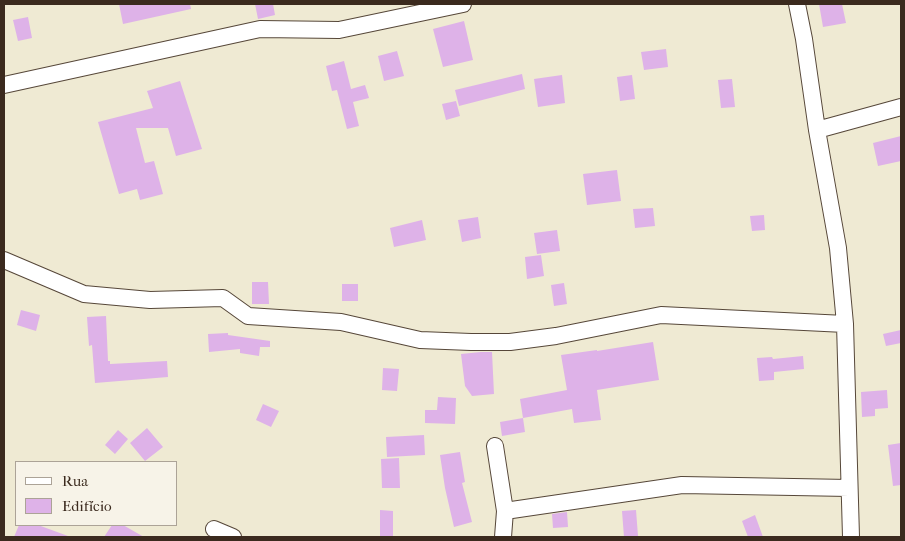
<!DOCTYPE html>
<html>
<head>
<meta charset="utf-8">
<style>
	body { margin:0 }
	#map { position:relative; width:905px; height:541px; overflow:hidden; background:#efead3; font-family:"IM FELL French Canon",serif }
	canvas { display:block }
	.frame { position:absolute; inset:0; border:5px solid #3b2a1e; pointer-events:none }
	.legend { position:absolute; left:15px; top:461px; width:162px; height:65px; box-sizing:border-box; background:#f7f3e8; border:1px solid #aca397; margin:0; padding:6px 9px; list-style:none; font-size:15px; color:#3b2a1e }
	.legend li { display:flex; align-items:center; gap:10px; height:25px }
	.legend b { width:25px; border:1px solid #aca397 }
</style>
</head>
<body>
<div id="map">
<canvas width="905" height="541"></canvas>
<div class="frame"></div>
<ul class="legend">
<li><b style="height:6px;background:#fff"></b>Rua</li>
<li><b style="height:14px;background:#deb2e8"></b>Edifício</li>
</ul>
</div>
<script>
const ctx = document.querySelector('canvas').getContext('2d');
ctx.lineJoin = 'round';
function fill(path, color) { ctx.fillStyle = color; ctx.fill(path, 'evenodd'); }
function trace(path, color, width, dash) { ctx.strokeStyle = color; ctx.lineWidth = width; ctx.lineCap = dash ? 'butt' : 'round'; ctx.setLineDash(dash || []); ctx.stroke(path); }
fill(new Path2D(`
	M 119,4 L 190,4 L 191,9 L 123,24 Z
	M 255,4 L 273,4 L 275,15 L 258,19 Z
	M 819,4 L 842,4 L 846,23 L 823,27 Z
	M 28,17 L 32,38 L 18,41 L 13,20 Z
	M 464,21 L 473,60 L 443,67 L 433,29 Z
	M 666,49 L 668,67 L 644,70 L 641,52 Z
	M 397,51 L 404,76 L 384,81 L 378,56 Z
	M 344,61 L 351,89 L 365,85 L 369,98 L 353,102 L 359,126 L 347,129 L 337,90 L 332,91 L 326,66 Z
	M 522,74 L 525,89 L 459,106 L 455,90 Z
	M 562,75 L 565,103 L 538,107 L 534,79 Z
	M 632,75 L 635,99 L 620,101 L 617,77 Z
	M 732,79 L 735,107 L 721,108 L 718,80 Z
	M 180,81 L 202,149 L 176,156 L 168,128 L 136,128 L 145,163 L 154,161 L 163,194 L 140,200 L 137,189 L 119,194 L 98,122 L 153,108 L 147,91 Z
	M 456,101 L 460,116 L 446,120 L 442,104 Z
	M 901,136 L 901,161 L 878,166 L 873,143 Z
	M 617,170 L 621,201 L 587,205 L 583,174 Z
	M 653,208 L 655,226 L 635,228 L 633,209 Z
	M 764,215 L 765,230 L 752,231 L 750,216 Z
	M 478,217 L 481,238 L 462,242 L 458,220 Z
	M 422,220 L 426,240 L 394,247 L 390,228 Z
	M 557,230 L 560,251 L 537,254 L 534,233 Z
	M 541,255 L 544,276 L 527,279 L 525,257 Z
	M 252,282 L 268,282 L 269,304 L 252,304 Z
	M 564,283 L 567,304 L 554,306 L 551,285 Z
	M 342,284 L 358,284 L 358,301 L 342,301 Z
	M 21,310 L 40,315 L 36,331 L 17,325 Z
	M 106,316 L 108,361 L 110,361 L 110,364 L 167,361 L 168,377 L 95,383 L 92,345 L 89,346 L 87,317 Z
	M 901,330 L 901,343 L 886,346 L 883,334 Z
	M 228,333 L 228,335 L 270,341 L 270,347 L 260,347 L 259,356 L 240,353 L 240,349 L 209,352 L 208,334 Z
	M 653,342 L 659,380 L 597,390 L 601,420 L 574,423 L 572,409 L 523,418 L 520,399 L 567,390 L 561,355 L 597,350 L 597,351 Z
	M 481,352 L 492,352 L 494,394 L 472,396 L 465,386 L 461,354 Z
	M 803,356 L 804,369 L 774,372 L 774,380 L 759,381 L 757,358 L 772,357 L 773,359 Z
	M 383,368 L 399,369 L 397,391 L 382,390 Z
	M 887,390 L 888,408 L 875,409 L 875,416 L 862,417 L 861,392 Z
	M 438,397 L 456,398 L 455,424 L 425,423 L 425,410 L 437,410 Z
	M 263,404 L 279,411 L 271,427 L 256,420 Z
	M 523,418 L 525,432 L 502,436 L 500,422 Z
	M 147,428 L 163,447 L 145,461 L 130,443 Z
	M 118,430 L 128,439 L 115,454 L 105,445 Z
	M 424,435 L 425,455 L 387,457 L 386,437 Z
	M 901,443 L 901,485 L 893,486 L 888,445 Z
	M 460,452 L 465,482 L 462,483 L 472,522 L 454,527 L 445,488 L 440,455 Z
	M 399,458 L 400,488 L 382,488 L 381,459 Z
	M 380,510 L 393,511 L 393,536 L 380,536 Z
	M 636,510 L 638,536 L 624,537 L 622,511 Z
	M 567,512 L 568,527 L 553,528 L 552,514 Z
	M 755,515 L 763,537 L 748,537 L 742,521 Z
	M 19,525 L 38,525 L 68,536 L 68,537 L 14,537 Z
	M 112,525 L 123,525 L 144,537 L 104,537 Z`), '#deb2e8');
const minor = new Path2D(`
	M 797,4 L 804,39 L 817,130 L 838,248 L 845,324 L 851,537
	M 4,85 L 260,29 L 339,30 L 463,4
	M 817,130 L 901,107
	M 4,260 L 84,294 L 150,300 L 223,298 L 248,316 L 341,322 L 420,340 L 471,342 L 510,342 L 556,336 L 661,315 L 845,324
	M 495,446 L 505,511 L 503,537
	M 505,511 L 682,485 L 849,488
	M 214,529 L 233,537`);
trace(minor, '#564739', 18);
trace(minor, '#fff', 16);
</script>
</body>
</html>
